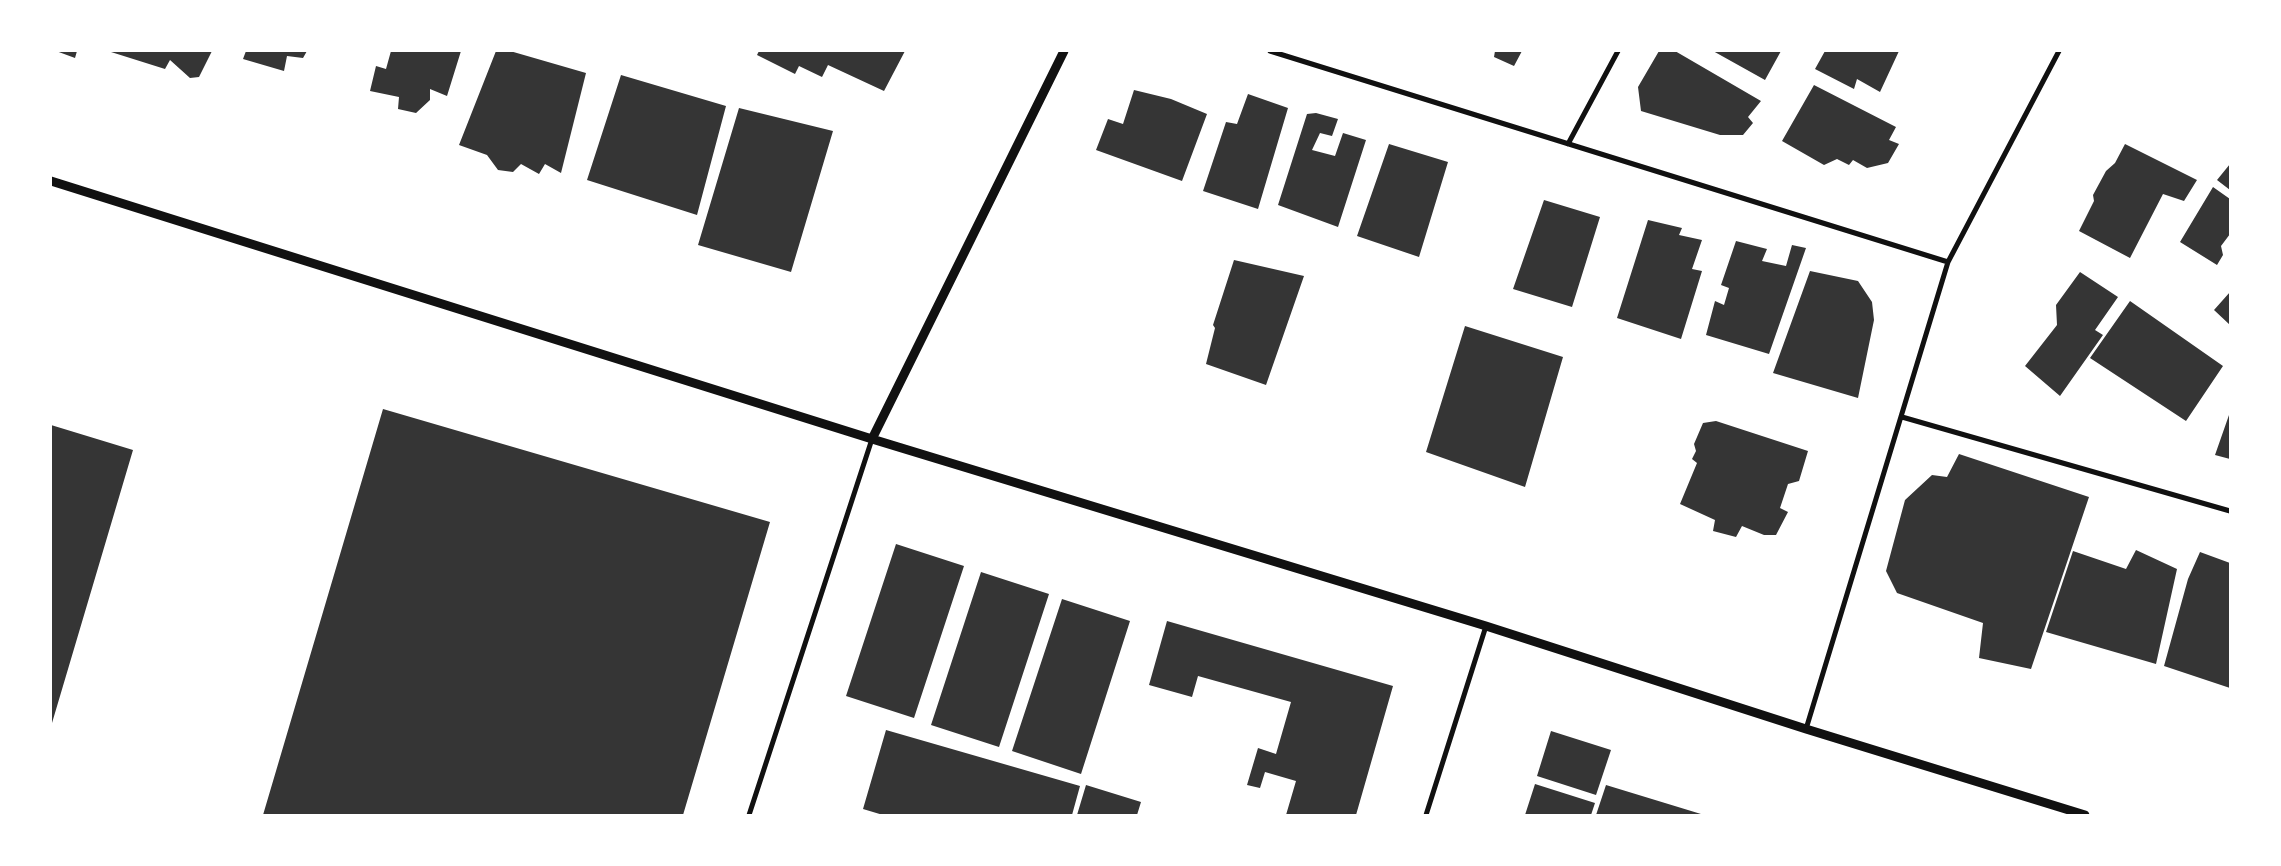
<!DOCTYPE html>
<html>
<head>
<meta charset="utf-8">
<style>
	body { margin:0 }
	#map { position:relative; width:2281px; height:866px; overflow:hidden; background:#fff; font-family:Mulish,sans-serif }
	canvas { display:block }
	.frame { position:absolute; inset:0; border:52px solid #fff; pointer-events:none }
</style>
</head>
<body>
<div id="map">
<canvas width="2281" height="866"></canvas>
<div class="frame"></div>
</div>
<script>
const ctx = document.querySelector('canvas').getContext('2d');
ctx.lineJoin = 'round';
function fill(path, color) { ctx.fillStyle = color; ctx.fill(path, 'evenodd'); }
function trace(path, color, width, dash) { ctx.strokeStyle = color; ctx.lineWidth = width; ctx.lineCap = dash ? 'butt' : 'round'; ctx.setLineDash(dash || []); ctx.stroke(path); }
fill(new Path2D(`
	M 56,51 L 77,51 L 75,58 Z
	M 212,51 L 199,77 L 190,78 L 170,60 L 165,69 L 111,52 Z
	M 246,51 L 307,51 L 303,58 L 287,56 L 284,71 L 243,59 Z
	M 391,51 L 461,51 L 447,96 L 430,89 L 430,100 L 416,113 L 398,109 L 399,97 L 370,91 L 376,66 L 386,69 Z
	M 496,51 L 510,51 L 586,73 L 561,173 L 545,164 L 539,174 L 521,164 L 513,172 L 498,170 L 487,155 L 459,145 Z
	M 759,51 L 905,51 L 884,91 L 828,65 L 822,77 L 799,66 L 795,74 L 757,55 Z
	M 1495,51 L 1522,51 L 1514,66 L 1494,57 Z
	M 1659,51 L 1675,51 L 1761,101 L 1748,117 L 1753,123 L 1743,135 L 1720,135 L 1641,111 L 1638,87 Z
	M 1713,51 L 1781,51 L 1765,80 Z
	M 1825,51 L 1899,51 L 1880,92 L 1857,79 L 1854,89 L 1815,69 Z
	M 621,75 L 726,106 L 697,215 L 587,180 Z
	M 1814,85 L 1896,127 L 1889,140 L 1899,144 L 1888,163 L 1867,168 L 1853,160 L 1849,165 L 1837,159 L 1824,165 L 1782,141 Z
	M 1134,90 L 1171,99 L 1207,114 L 1182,181 L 1096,150 L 1108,119 L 1123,124 Z
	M 1248,94 L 1288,108 L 1258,209 L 1203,191 L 1226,122 L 1237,124 Z
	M 739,108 L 833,131 L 791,272 L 698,245 Z
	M 1316,113 L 1338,119 L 1332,136 L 1320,133 L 1312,150 L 1335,156 L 1343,133 L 1366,140 L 1338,227 L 1278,205 L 1307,114 Z
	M 1389,144 L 1448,162 L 1419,257 L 1357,236 Z
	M 2125,144 L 2197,180 L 2184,201 L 2163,194 L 2130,258 L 2079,231 L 2094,201 L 2093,195 L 2106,171 L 2115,163 Z
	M 2230,164 L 2230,190 L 2217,180 Z
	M 2213,187 L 2230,199 L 2230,234 L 2221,246 L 2223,255 L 2217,265 L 2180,242 Z
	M 1544,200 L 1600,217 L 1572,307 L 1513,289 Z
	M 1648,220 L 1682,228 L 1679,235 L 1702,240 L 1692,269 L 1702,271 L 1681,339 L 1617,318 Z
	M 1736,241 L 1767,249 L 1762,261 L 1786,266 L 1792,245 L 1806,248 L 1769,354 L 1706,335 L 1715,301 L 1724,305 L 1729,288 L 1721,285 Z
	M 1234,260 L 1304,276 L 1266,385 L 1206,364 L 1215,328 L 1213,325 Z
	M 1810,271 L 1858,281 L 1872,302 L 1874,320 L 1858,398 L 1773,373 Z
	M 2080,272 L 2118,297 L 2095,330 L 2103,335 L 2060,396 L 2025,366 L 2057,325 L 2056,305 Z
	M 2230,292 L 2230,325 L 2214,310 Z
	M 2130,301 L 2223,366 L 2186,421 L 2090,358 Z
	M 1465,326 L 1563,357 L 1525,487 L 1426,452 Z
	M 383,409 L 770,522 L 683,815 L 263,815 Z
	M 2229,415 L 2230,415 L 2230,459 L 2215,455 Z
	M 1716,421 L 1808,451 L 1799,481 L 1788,484 L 1780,508 L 1788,512 L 1776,535 L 1764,535 L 1742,526 L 1736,537 L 1713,531 L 1715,520 L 1680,504 L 1697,463 L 1692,459 L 1696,451 L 1694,444 L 1703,423 Z
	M 51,425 L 133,450 L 52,723 L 51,723 Z
	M 1959,454 L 2089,497 L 2031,669 L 1979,658 L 1983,623 L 1897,593 L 1886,571 L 1905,500 L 1932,475 L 1947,477 Z
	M 896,544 L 964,566 L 914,718 L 846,696 Z
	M 2136,550 L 2177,569 L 2156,664 L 2046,632 L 2073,551 L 2126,569 Z
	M 2200,552 L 2230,563 L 2230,688 L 2164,666 L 2188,579 Z
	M 981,572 L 1049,594 L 999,747 L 931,725 Z
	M 1062,599 L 1130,621 L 1081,774 L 1012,751 Z
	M 1167,621 L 1393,686 L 1356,815 L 1286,815 L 1296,781 L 1265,772 L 1260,788 L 1247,785 L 1258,748 L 1276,754 L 1291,702 L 1198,676 L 1192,697 L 1149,685 Z
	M 886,730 L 1080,786 L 1072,815 L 883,815 L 863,809 Z
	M 1551,731 L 1611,750 L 1596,795 L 1537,776 Z
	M 1535,784 L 1595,803 L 1591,815 L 1525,815 Z
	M 1086,785 L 1141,802 L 1137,815 L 1077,815 Z
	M 1606,785 L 1701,814 L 1701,815 L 1596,815 Z`), '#353535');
trace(new Path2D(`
	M 1270,51 L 1948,262
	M 1568,144 L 1618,51
	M 1902,417 L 2230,511
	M 1806,729 L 1948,262 L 2059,51
	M 749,815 L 872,439
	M 1426,815 L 1486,626`), '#111', 5);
trace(new Path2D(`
	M 51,181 L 872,439 L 1486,626 L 1806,729 L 2085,815
	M 872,439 L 1064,51`), '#111', 9);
</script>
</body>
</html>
